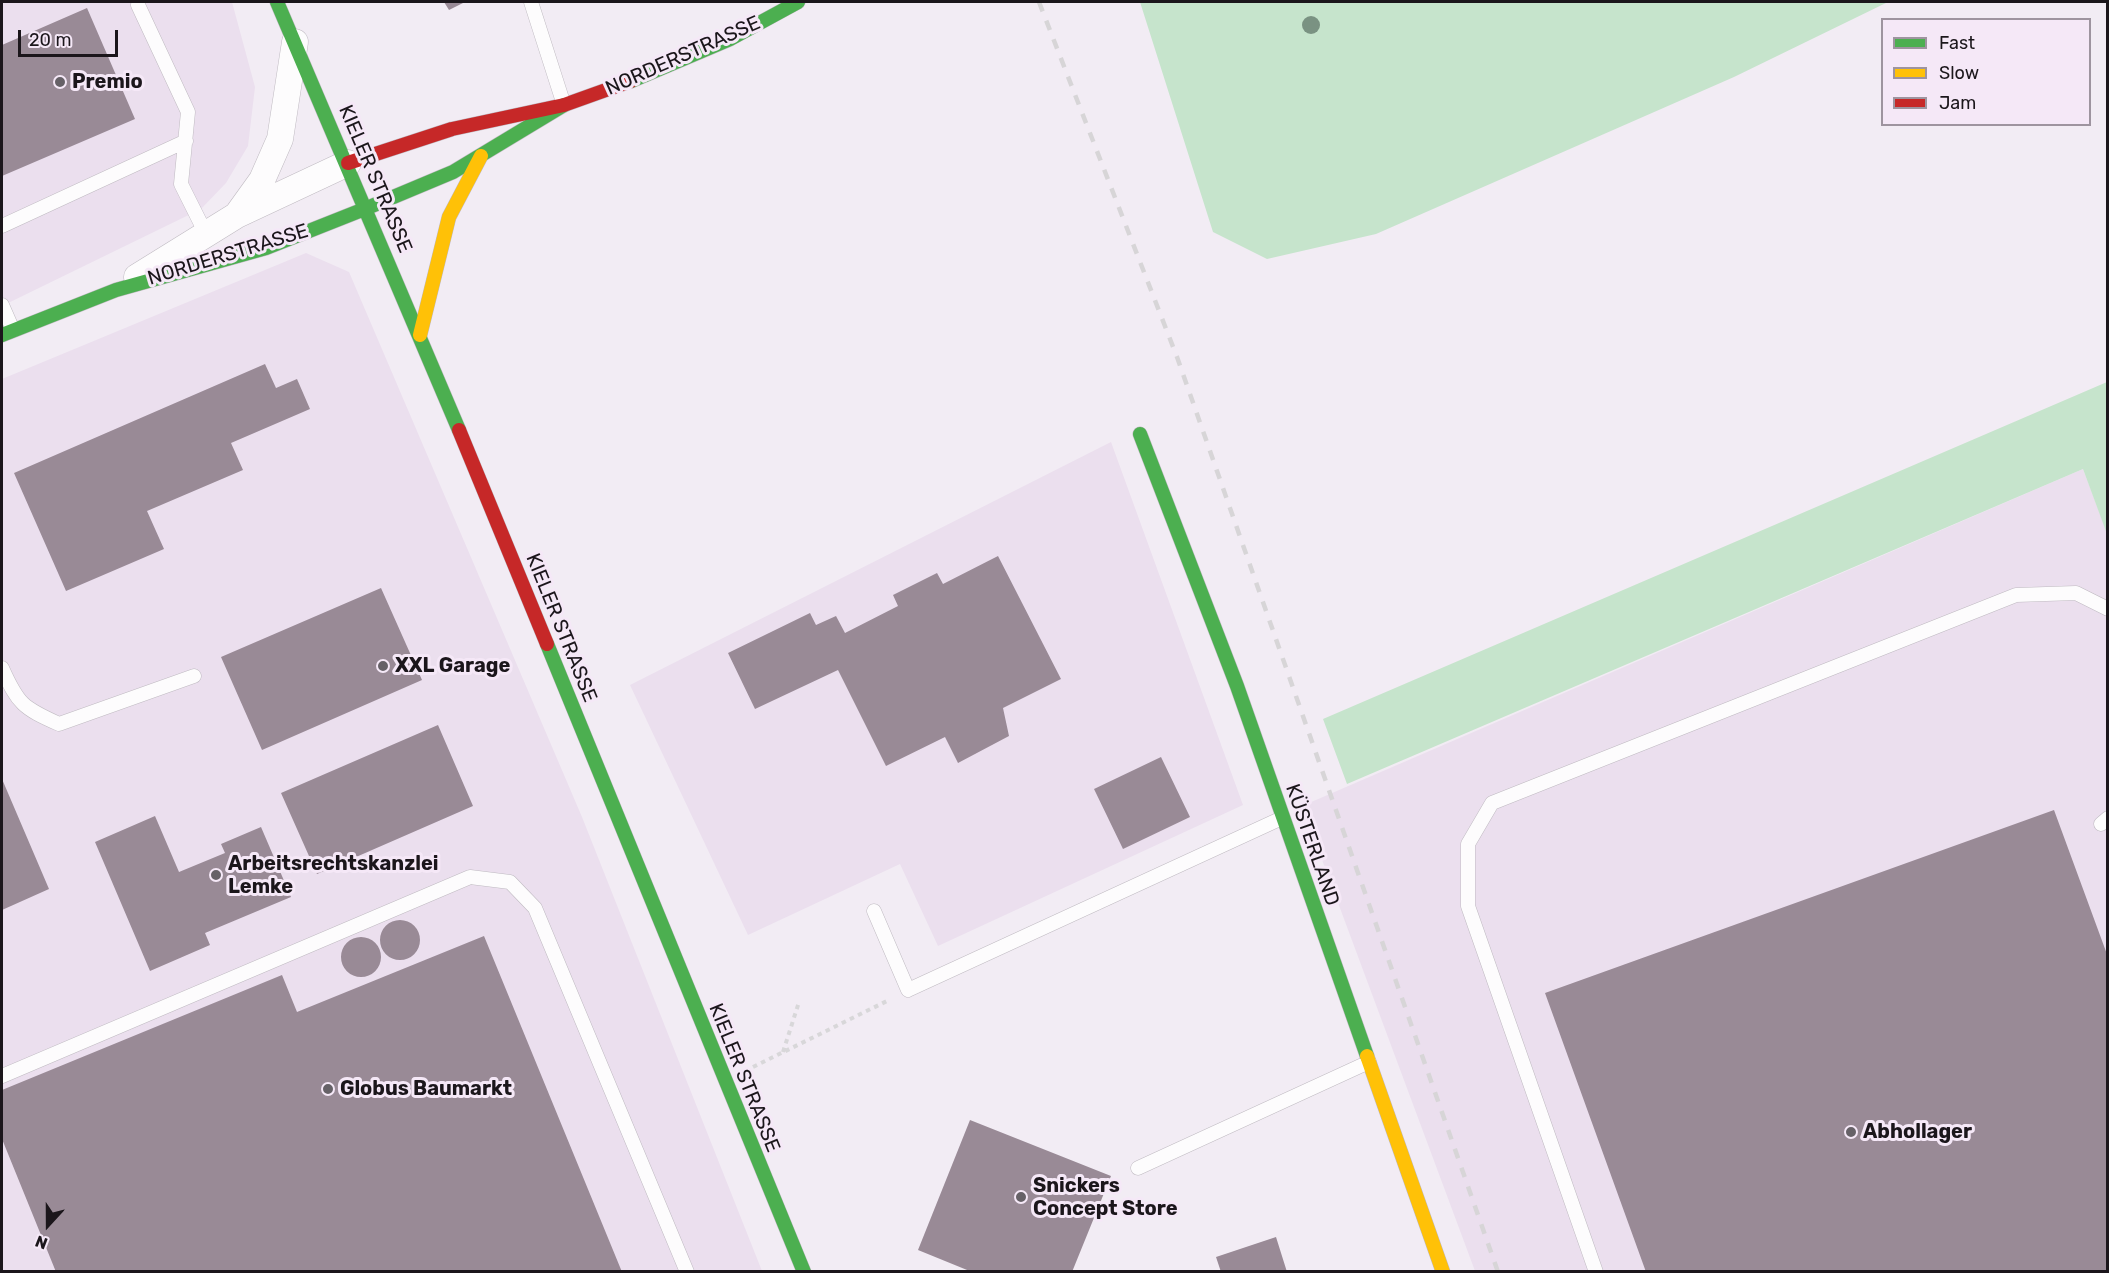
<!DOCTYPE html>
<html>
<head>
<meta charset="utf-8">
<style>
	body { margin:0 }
	#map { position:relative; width:2109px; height:1273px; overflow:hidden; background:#f2ecf4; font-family:Rubik,sans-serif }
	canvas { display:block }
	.frame { position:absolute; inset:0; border:3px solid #1b161b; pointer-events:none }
	.legend { position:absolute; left:1881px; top:18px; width:210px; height:108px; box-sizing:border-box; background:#f5e8f7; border:2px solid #9e949f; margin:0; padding:8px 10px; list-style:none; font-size:18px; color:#1b161b }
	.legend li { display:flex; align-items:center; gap:12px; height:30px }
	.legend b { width:30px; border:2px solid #9e949f }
	.north { position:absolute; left:18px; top:1195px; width:60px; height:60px; -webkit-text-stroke:4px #f5e8f7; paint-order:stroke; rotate:201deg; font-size:16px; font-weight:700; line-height:24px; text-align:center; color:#1b161b }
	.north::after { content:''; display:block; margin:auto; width:21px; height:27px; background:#1b161b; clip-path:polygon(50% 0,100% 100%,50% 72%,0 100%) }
	.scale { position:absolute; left:18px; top:30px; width:100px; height:27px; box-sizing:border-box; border:3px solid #1b161b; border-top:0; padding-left:8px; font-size:18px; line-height:21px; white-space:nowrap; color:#1b161b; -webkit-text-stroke:4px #f5e8f7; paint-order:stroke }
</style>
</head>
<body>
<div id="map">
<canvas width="2109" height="1273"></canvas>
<div class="frame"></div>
<ul class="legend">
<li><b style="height:8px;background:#4caf50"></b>Fast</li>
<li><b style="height:8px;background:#ffc107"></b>Slow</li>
<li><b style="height:8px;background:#c62828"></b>Jam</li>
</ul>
<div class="north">N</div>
<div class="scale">20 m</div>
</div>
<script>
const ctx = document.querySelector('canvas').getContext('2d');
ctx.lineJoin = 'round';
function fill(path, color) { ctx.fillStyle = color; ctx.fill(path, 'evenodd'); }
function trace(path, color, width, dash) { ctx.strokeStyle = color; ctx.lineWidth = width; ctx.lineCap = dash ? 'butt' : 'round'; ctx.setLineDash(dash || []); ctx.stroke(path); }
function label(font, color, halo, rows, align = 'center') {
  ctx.font = font + ' Rubik,sans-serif'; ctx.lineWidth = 6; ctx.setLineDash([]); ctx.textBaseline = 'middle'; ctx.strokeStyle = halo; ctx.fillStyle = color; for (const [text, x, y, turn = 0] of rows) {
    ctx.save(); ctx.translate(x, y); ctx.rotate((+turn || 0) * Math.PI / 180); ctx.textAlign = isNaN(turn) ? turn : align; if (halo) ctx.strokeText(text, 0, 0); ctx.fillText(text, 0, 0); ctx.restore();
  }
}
fill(new Path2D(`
	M 2,2 L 232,2 L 255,87 L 248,146 L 226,183 L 201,209 L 2,306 Z
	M 306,253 L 349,272 L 582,817 L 762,1271 L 2,1272 L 2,379 Z
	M 1111,442 L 1243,805 L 938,946 L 900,864 L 748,935 L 630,685 Z
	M 2083,469 L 2108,535 L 2107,1271 L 1475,1271 L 1302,806 Z`), '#ebdfee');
fill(new Path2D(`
	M 1140,2 L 1888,2 L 1734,77 L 1376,234 L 1267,259 L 1213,232 Z
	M 2107,382 L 2107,534 L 2083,469 L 1347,784 L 1323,719 Z`), '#c6e4cc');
fill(new Path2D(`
	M 444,2 L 465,2 L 449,10 Z
	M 87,8 L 135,119 L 2,176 L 2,45 Z
	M 265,364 L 276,388 L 297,379 L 310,409 L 231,443 L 243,470 L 147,511 L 164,549 L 66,591 L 14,473 Z
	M 998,556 L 1061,679 L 1003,708 L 1009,736 L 958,763 L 945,737 L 886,766 L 838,670 L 755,709 L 728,653 L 810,613 L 816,625 L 836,616 L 845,633 L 898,606 L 893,595 L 937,573 L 943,584 Z
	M 381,588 L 422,680 L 262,750 L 221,657 Z
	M 438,725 L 473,806 L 317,874 L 281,793 Z
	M 1161,757 L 1190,817 L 1123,849 L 1094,789 Z
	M 2,779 L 49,889 L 2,910 Z
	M 2054,810 L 2108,957 L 2108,1272 L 1646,1272 L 1545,993 Z
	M 155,816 L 179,872 L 225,853 L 221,844 L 261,827 L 291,897 L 205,933 L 210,945 L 150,971 L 95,842 Z
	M380 940a20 20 0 1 1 40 0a20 20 0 1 1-40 0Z
	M 484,936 L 622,1272 L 56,1272 L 2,1139 L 2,1090 L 282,975 L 297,1012 Z
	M341 957a20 20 0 1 1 40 0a20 20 0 1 1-40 0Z
	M 970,1120 L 1111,1176 L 1072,1272 L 972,1272 L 918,1250 Z
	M 1276,1237 L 1287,1272 L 1221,1272 L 1216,1257 Z`), '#998a96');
const lane = new Path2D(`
	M 531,2 L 564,105
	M 138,5 L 188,112 L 181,184 L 206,234
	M 2,226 L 186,141
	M 2,305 L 13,330
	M 2,668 C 18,704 23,708 59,724 L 194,676
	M 2101,824 L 2108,818
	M 874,911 L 908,990 L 1282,818
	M 2,1076 L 470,877 L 510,882 L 535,908 L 687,1272
	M 1138,1168 L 1369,1062
	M 1596,1272 L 1468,906 L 1468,844 L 1492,803 L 2016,595 L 2076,593 L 2108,609`);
const street = new Path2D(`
	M 239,212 L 262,180 L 280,139 L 295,42
	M 137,277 L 237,215 L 348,163`);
const fast = new Path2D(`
	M 277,2 L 459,430
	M 631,81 L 730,39 L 798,2
	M 2,335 L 116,290 L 266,248 L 367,208 L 453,172 L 564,105
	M 1140,434 L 1237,686 L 1367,1056
	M 547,644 L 804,1272`);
const slow = new Path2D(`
	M 420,335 L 449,217 L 481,156
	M 1367,1056 L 1443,1272`);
const jam = new Path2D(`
	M 348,163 L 452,129 L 564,105 L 631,81
	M 459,430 L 547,644`);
trace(lane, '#bfbac1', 15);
trace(street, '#bfbac1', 27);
trace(fast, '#bfbac1', 15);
trace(slow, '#bfbac1', 15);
trace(jam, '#bfbac1', 15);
trace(new Path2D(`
	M 783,1052 L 799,1002
	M 753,1067 L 889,1000`), '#d8d7d9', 4, [4.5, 4.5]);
trace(lane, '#fdfcfd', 14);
trace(street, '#fdfcfd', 26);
trace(fast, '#4caf50', 14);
trace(slow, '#ffc107', 14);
trace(jam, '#c62828', 14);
trace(new Path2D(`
	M 1039,2 L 1177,357 L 1498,1272`), '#d7d5d7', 4.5, [10, 10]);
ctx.fillStyle = '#7a9282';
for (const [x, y] of [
	[1311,25]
]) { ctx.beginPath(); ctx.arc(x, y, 9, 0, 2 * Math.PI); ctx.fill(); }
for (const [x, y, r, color] of [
	[60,82,6,"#666167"],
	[383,666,6,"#666167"],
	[216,875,6,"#666167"],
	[328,1089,6,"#666167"],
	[1851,1132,6,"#666167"],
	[1021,1197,6,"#666167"]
]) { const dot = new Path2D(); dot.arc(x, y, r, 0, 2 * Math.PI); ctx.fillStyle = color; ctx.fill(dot); trace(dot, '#f5e8f7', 2); }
label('20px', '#1b161b', '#f5e8f7', [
	["NORDERSTRASSE",683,56,-24],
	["KIELER STRASSE",375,179,67],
	["NORDERSTRASSE",228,255,-17],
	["KIELER STRASSE",561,628,68],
	["KÜSTERLAND",1312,845,71],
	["KIELER STRASSE",744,1078,68]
]);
label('bold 20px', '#1b161b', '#f5e8f7', [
	["Premio",72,82],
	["XXL Garage",395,666],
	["Arbeitsrechtskanzlei",228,864],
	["Lemke",228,887],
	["Globus Baumarkt",340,1089],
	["Abhollager",1863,1132],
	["Snickers",1033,1186],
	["Concept Store",1033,1209]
], 'left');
</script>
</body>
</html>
